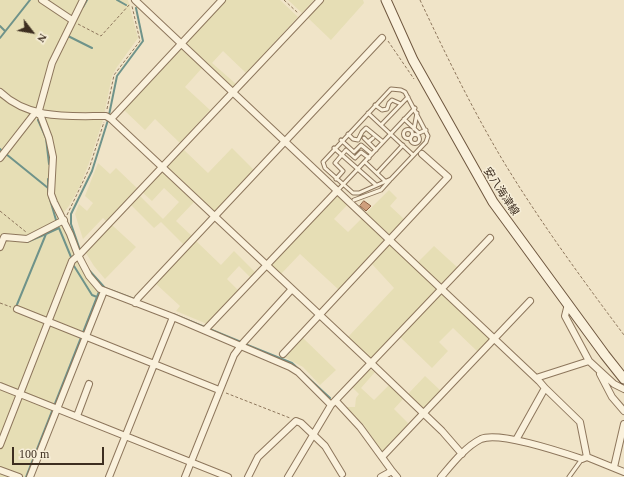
<!DOCTYPE html>
<html>
<head>
<meta charset="utf-8">
<style>
	body { margin:0 }
	#map { position:relative; width:624px; height:477px; overflow:hidden; background:#f0e4c8; font-family:Georgia,serif }
	canvas { display:block }
	.north { position:absolute; left:12px; top:12px; width:40px; height:40px; -webkit-text-stroke:3px #f7eed8; paint-order:stroke; rotate:121deg; font-size:11px; font-weight:700; line-height:16px; text-align:center; color:#3d2e20 }
	.north::after { content:''; display:block; margin:auto; width:14px; height:18px; background:#3d2e20; clip-path:polygon(50% 0,100% 100%,50% 72%,0 100%) }
	.scale { position:absolute; left:12px; top:447px; width:92px; height:18px; box-sizing:border-box; border:2px solid #3d2e20; border-top:0; padding-left:5px; font-size:12px; line-height:14px; white-space:nowrap; color:#3d2e20; -webkit-text-stroke:3px #f7eed8; paint-order:stroke }
</style>
</head>
<body>
<div id="map">
<canvas width="624" height="477"></canvas>
<div class="north">N</div>
<div class="scale">100 m</div>
</div>
<script>
const ctx = document.querySelector('canvas').getContext('2d');
ctx.lineJoin = 'round';
function fill(path, color) { ctx.fillStyle = color; ctx.fill(path, 'evenodd'); }
function trace(path, color, width, dash) { ctx.strokeStyle = color; ctx.lineWidth = width; ctx.lineCap = dash ? 'butt' : 'round'; ctx.setLineDash(dash || []); ctx.stroke(path); }
function label(font, color, halo, rows, align = 'center') {
  ctx.font = font + ' Georgia,"Noto Sans JP",serif'; ctx.lineWidth = 3; ctx.setLineDash([]); ctx.textBaseline = 'middle'; ctx.strokeStyle = halo; ctx.fillStyle = color; for (const [text, x, y, turn = 0] of rows) {
    ctx.save(); ctx.translate(x, y); ctx.rotate((+turn || 0) * Math.PI / 180); ctx.textAlign = isNaN(turn) ? turn : align; if (halo) ctx.strokeText(text, 0, 0); ctx.fillText(text, 0, 0); ctx.restore();
  }
}
fill(new Path2D(`
	M 0,0 L 128,0 L 138,38 L 117,67 L 112,76 L 103,120 L 89,163 L 80,186 L 69,206 L 60,217 L 83,272 L 98,291 L 25,477 L 0,477 Z
	M 226,0 L 280,0 L 298,17 L 246,73 L 223,51 L 212,63 L 236,84 L 232,89 L 185,43 Z
	M 288,0 L 314,0 L 302,13 Z
	M 323,0 L 363,0 L 364,3 L 331,40 L 307,17 Z
	M 181,49 L 202,68 L 185,87 L 210,110 L 180,143 L 155,119 L 145,130 L 124,110 Z
	M 232,148 L 254,170 L 215,212 L 167,166 L 183,149 L 208,173 Z
	M 98,163 L 110,174 L 116,168 L 138,189 L 107,222 L 103,218 L 83,239 L 75,214 L 79,204 L 87,211 L 93,203 L 85,196 Z
	M 162,172 L 194,202 L 176,221 L 193,237 L 184,245 L 161,222 L 154,228 L 131,205 L 140,196 L 163,219 L 179,202 L 164,188 L 152,201 L 142,192 Z
	M 389,190 L 397,198 L 390,206 L 405,220 L 391,234 L 389,234 L 366,213 Z
	M 338,195 L 348,204 L 334,219 L 348,232 L 362,218 L 386,240 L 339,290 L 300,254 L 281,274 L 272,266 L 272,263 Z
	M 112,225 L 136,247 L 105,279 L 94,266 L 86,253 Z
	M 196,241 L 221,265 L 234,251 L 256,273 L 251,278 L 239,266 L 227,279 L 239,291 L 207,324 L 176,311 L 180,306 L 155,283 Z
	M 391,244 L 438,288 L 437,290 L 374,358 L 371,359 L 348,337 L 394,288 L 371,263 L 388,245 Z
	M 434,246 L 458,268 L 443,285 L 418,262 Z
	M 442,292 L 491,339 L 478,352 L 453,328 L 439,342 L 448,351 L 432,368 L 400,337 Z
	M 302,337 L 336,370 L 320,385 L 303,367 L 284,357 Z
	M 369,369 L 375,372 L 361,388 L 374,400 L 389,385 L 403,399 L 394,409 L 410,425 L 383,453 L 363,424 L 345,407 L 355,407 L 356,398 L 359,394 L 352,387 Z
	M 425,376 L 441,391 L 427,407 L 422,407 L 408,394 Z`), '#e6deb5');
trace(new Path2D(`
	M 117,0 L 126,5
	M 83,7 L 87,0
	M 0,26 L 5,31
	M 68,36 L 92,48
	M 0,38 L 30,0
	M 109,115 L 117,76 L 143,41 L 136,8
	M 38,120 L 46,138 L 49,164
	M 0,149 L 2,151
	M 6,154 L 48,188 L 48,192
	M 48,188 L 48,179
	M 49,196 L 56,220
	M 46,234 L 59,228 L 71,257
	M 80,250 L 71,224 L 71,214 L 92,171 L 108,120
	M 74,266 L 92,295 L 97,297
	M 88,269 L 105,288 L 134,299
	M 16,307 L 46,234 L 27,242
	M 173,314 L 241,342
	M 245,344 L 292,363 L 330,398
	M 26,477 L 100,289`), '#6f938a', 2);
const building = new Path2D(`
	M 364,201 L 371,206 L 366,211 L 360,206 Z`);
fill(building, '#cf9f7d');
trace(building, '#8d5f41', 1);
const lane = new Path2D(`
	M 391,89 L 401,90 L 405,92 L 428,136 L 426,142 L 391,179 L 359,193 L 353,193 L 325,168 L 323,162 Z
	M 375,105 L 382,110 L 387,109 L 389,103 L 392,100 L 401,104
	M 368,113 L 413,155
	M 404,119 L 419,133 L 426,130
	M 381,125 L 408,97
	M 414,129 L 417,113
	M403.5 134a4.5 4.5 0 1 1 9 0a4.5 4.5 0 1 1-9 0Z
	M 348,134 L 353,139 L 358,140 L 362,132 L 366,128 L 383,142
	M410.5 139a4.5 4.5 0 1 1 9 0a4.5 4.5 0 1 1-9 0Z
	M 364,138 L 376,150
	M 341,140 L 354,152 L 361,145 L 372,154
	M 368,142 L 373,138
	M 334,148 L 376,185
	M 365,162 L 385,181
	M 377,173 L 403,145
	M 336,179 L 343,171 L 335,163 L 346,150 L 355,158 L 361,152 L 369,158
	M 337,191 L 415,108
	M 354,200 L 381,190 L 390,180
	M 569,477 L 582,459`);
const street = new Path2D(`
	M 42,0 L 72,20
	M 135,0 L 539,381 L 545,388 L 516,440
	M 0,92 C 29,120 68,116 106,116 L 111,119 L 372,364 L 442,431 L 462,454
	M 38,114 L 52,63 L 83,0
	M 40,114 L 49,138 L 53,157 L 51,194 L 54,202 L 70,234 L 78,255 L 89,276 L 100,289 L 173,317 L 290,367 L 298,372 L 331,405
	M 111,119 L 222,0
	M 0,158 L 35,113
	M 0,247 L 4,237 L 27,239 L 64,220
	M 135,303 L 138,298 L 382,38
	M 568,304 L 565,316 L 589,361
	M 17,309 L 219,390
	M 205,330 L 337,191
	M 283,354 L 448,177 L 422,154
	M 600,374 L 612,397 L 624,411
	M 536,378 L 589,361 L 614,384 L 624,389
	M 0,386 L 228,477
	M 545,388 L 580,422 L 587,457
	M 336,401 L 360,427 L 392,471
	M 77,416 L 89,384
	M 0,445 L 72,261 L 81,253 L 320,0
	M 382,457 L 530,301
	M 614,467 L 624,424
	M 0,470 L 19,477
	M 30,477 L 104,291
	M 109,477 L 173,317
	M 185,477 L 234,355 L 243,343 L 292,289
	M 248,477 L 258,457 L 296,421 L 301,423 L 325,446 L 342,474
	M 288,477 L 331,405 L 490,238
	M 381,477 L 392,471 L 397,477
	M 441,477 C 452,464 465,447 481,439 C 499,431 561,452 582,459 L 587,457 L 624,472`);
const secondary = new Path2D(`
	M 386,0 L 413,60 L 493,202 L 605,355 L 624,379`);
trace(lane, '#8d765c', 5);
trace(street, '#8d765c', 8);
trace(secondary, '#6f573f', 11);
trace(new Path2D(`
	M 284,0 L 298,13
	M 420,0 C 446,55 473,111 505,164 C 541,223 582,279 624,335
	M 78,24 L 101,36 L 130,4
	M 388,41 L 414,79
	M 107,109 L 114,75 L 140,41 L 132,6
	M 0,211 L 26,232
	M 67,215 L 89,169 L 104,122
	M 0,303 L 11,307
	M 226,393 L 290,418`), '#8d765c', 1, [3, 2]);
trace(lane, '#faf1dc', 3);
trace(street, '#faf1dc', 6);
trace(secondary, '#faf1dc', 9);
label('11px', '#3d2e20', '#f7eed8', [
	["安八海津線",502,191,57]
]);
</script>
</body>
</html>
